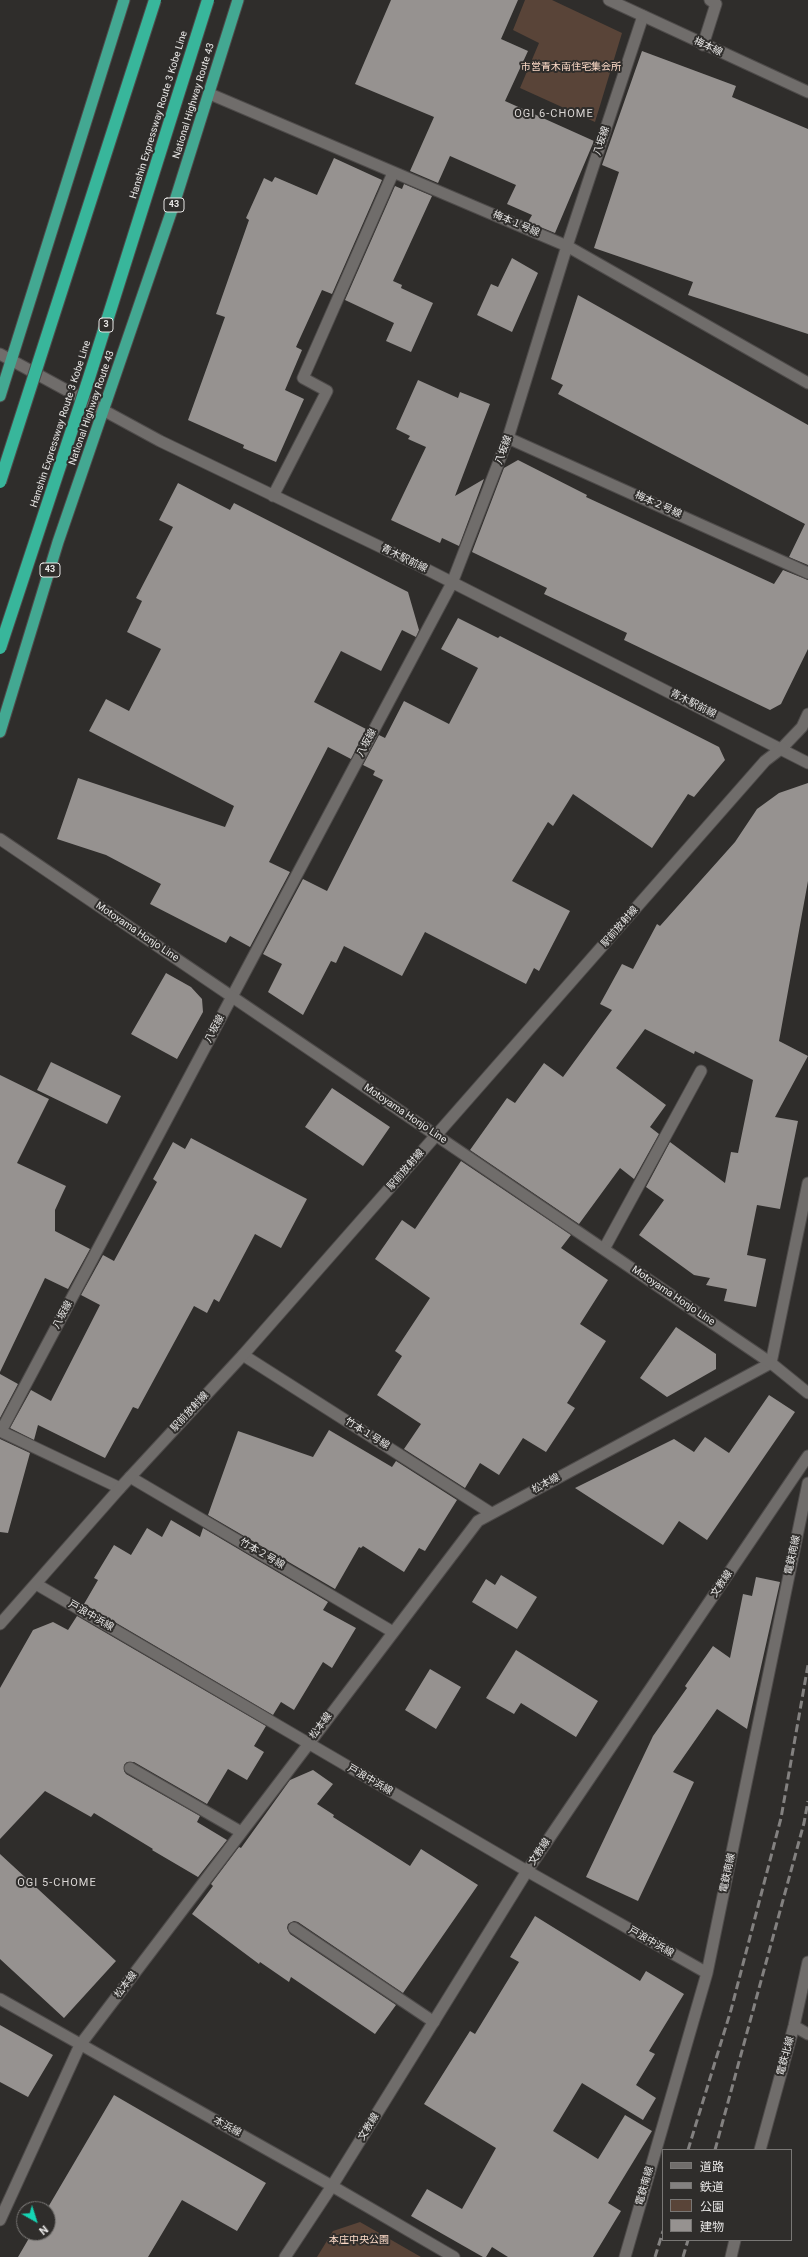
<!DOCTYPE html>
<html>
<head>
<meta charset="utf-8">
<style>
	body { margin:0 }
	#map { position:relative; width:808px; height:2257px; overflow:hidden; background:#2f2d2b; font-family:Roboto,"Noto Sans JP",sans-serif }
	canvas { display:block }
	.legend { position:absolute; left:662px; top:2149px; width:130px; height:92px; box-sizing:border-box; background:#2f2d2b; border:1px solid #797775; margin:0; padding:5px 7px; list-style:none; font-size:12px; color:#e7e6e5 }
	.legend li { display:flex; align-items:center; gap:8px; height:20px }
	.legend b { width:20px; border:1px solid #797775 }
	.north { position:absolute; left:16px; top:2201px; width:40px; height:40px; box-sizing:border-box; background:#2f2d2b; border:1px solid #797775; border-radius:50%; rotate:141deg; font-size:11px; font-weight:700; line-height:16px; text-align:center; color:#e7e6e5 }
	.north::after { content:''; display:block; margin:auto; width:14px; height:18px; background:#15d5b3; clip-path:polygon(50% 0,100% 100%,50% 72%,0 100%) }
</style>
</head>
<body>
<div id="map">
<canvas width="808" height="2257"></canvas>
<ul class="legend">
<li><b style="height:5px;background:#706d6b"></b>道路</li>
<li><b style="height:5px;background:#838180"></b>鉄道</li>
<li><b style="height:11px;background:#594438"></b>公園</li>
<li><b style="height:11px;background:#969290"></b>建物</li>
</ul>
<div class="north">N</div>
</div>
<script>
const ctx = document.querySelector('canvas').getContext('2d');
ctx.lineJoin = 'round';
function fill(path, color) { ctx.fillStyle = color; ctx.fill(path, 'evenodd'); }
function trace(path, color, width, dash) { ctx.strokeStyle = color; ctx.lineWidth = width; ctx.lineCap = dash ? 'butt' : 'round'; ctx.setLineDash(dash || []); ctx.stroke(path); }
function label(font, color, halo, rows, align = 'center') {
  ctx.font = font + ' Roboto,"Noto Sans JP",sans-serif'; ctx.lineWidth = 4; ctx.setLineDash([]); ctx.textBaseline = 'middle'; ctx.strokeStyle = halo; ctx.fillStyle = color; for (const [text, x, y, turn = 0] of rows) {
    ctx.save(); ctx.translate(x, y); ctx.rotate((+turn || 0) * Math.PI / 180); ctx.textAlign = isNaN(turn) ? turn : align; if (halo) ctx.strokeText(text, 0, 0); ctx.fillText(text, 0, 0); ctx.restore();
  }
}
fill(new Path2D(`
	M 525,0 L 552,0 L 622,33 L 595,122 L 520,88 L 539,43 L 513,30 Z
	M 360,2222 L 421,2257 L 317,2257 L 333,2231 Z`), '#594438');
fill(new Path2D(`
	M 391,0 L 518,0 L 501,39 L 528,51 L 505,101 L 594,141 L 555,233 L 528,222 L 532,215 L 507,204 L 516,185 L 450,156 L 438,183 L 410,171 L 434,117 L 355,84 Z
	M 642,51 L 736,86 L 732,97 L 808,129 L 808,334 L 688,295 L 693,282 L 594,248 L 619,172 L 602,165 Z
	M 334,158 L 382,180 L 332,294 L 322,290 L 296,347 L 302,350 L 285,390 L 304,399 L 276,462 L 243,448 L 244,445 L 188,420 L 225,317 L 216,314 L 249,220 L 246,218 L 264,178 L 272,182 L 275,177 L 317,195 Z
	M 404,184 L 432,196 L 393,281 L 402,285 L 401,288 L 433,303 L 411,352 L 386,341 L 394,323 L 345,300 L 395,186 L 402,189 Z
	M 512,258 L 538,273 L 512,332 L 477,315 L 491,284 L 498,287 Z
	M 578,295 L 808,425 L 808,565 L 789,557 L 805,524 L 558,394 L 563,385 L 551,379 Z
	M 418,380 L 458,398 L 460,392 L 490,404 L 455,496 L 484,479 L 459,546 L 442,538 L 440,543 L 391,520 L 426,447 L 408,439 L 410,436 L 396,429 Z
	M 518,460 L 587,495 L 586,497 L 774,584 L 783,570 L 808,580 L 808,649 L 781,704 L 770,710 L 624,640 L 627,633 L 544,594 L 547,588 L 472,552 L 504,468 Z
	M 178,483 L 230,510 L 234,503 L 408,592 L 419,630 L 416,637 L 402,630 L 381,671 L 341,651 L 314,702 L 366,729 L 351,759 L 328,747 L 269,862 L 290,872 L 250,947 L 230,936 L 226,943 L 150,904 L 161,884 L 106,855 L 57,839 L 78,778 L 225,827 L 234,806 L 89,731 L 106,699 L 129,711 L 161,649 L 127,632 L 142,601 L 136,598 L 173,527 L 159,520 Z
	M 458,618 L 498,638 L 500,636 L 719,747 L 725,760 L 694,797 L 688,794 L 652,848 L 573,794 L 553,826 L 548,822 L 512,881 L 570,911 L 539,971 L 534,968 L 526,984 L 425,932 L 402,976 L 344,946 L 336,963 L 331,961 L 303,1015 L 268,992 L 282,964 L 263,954 L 303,879 L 327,891 L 383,780 L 373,775 L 375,771 L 363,765 L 379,735 L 385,738 L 404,701 L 449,724 L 478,668 L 441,649 Z
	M 808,783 L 808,881 L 779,1041 L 808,1056 L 775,1117 L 798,1121 L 780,1209 L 757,1205 L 747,1255 L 766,1259 L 756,1307 L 724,1301 L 727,1289 L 706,1285 L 710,1278 L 694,1275 L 639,1235 L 664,1200 L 646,1187 L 670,1142 L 725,1183 L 731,1152 L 738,1153 L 753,1080 L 695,1051 L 694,1054 L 645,1029 L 616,1068 L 666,1105 L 650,1127 L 659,1134 L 634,1179 L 620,1168 L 579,1224 L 470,1150 L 507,1098 L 515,1103 L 544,1063 L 563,1077 L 612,1010 L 600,1004 L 622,964 L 633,969 L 657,924 L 660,926 L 735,842 L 757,809 L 779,793 Z
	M 166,973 L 191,987 L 202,999 L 203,1012 L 177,1059 L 131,1034 Z
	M 51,1062 L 121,1096 L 107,1124 L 37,1090 Z
	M 0,1075 L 49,1099 L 17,1163 L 66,1186 L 55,1210 L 55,1231 L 90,1249 L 68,1289 L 45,1278 L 0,1372 Z
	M 332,1088 L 390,1127 L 363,1166 L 305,1127 Z
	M 191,1138 L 307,1199 L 281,1248 L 255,1234 L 219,1302 L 214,1299 L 207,1313 L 194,1306 L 138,1409 L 133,1407 L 105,1458 L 38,1425 L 34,1440 L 10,1428 L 31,1390 L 51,1401 L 100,1305 L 81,1295 L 103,1255 L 114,1261 L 157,1182 L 153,1179 L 173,1142 L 185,1149 Z
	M 461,1161 L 571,1235 L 561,1248 L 608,1280 L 580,1324 L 606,1341 L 567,1403 L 575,1408 L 546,1452 L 523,1438 L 499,1475 L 480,1463 L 465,1488 L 404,1449 L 421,1424 L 377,1395 L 402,1356 L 395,1351 L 430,1298 L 375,1259 L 402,1220 L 415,1229 Z
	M 676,1327 L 716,1354 L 716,1369 L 667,1397 L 640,1378 Z
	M 0,1374 L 18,1384 L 0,1418 Z
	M 769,1395 L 795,1412 L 707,1540 L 679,1521 L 663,1545 L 575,1488 L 674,1439 L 694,1452 L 705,1437 L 729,1453 Z
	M 329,1430 L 392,1467 L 396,1461 L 457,1500 L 425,1551 L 419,1548 L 404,1572 L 363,1546 L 361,1548 L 359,1547 L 335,1589 L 208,1515 L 238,1431 L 313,1457 Z
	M 0,1439 L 30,1453 L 8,1533 L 0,1532 Z
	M 171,1520 L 200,1537 L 203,1528 L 328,1602 L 323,1610 L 356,1628 L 332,1668 L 323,1662 L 294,1710 L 281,1702 L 273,1715 L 84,1604 L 98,1580 L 94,1578 L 114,1545 L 131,1555 L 147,1528 L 162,1537 Z
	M 501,1575 L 537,1597 L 517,1629 L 472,1602 L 486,1579 L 495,1585 Z
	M 756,1577 L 780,1582 L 747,1729 L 717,1709 L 673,1772 L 694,1782 L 638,1901 L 586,1877 L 653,1736 L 687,1688 L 685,1686 L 713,1646 L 730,1658 L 743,1594 L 752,1596 Z
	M 77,1616 L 266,1726 L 254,1746 L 264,1752 L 247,1780 L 228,1769 L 207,1804 L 134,1762 L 127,1762 L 124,1765 L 124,1771 L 126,1774 L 200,1816 L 197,1822 L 227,1840 L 198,1877 L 152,1850 L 153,1849 L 94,1813 L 91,1817 L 45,1791 L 0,1839 L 0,1688 L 33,1630 L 53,1622 L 68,1630 Z
	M 516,1650 L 598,1701 L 576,1737 L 521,1703 L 514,1714 L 486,1698 Z
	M 430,1669 L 461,1687 L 436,1729 L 405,1710 Z
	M 313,1770 L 333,1784 L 317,1804 L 334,1815 L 333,1817 L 410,1866 L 421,1849 L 478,1885 L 403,1993 L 298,1922 L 294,1921 L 288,1924 L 287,1928 L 290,1934 L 396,2005 L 375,2034 L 291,1977 L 289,1982 L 260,1962 L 259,1964 L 192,1914 L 213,1886 L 211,1884 L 239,1847 L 241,1848 L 290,1780 Z
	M 0,1854 L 116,1961 L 64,2018 L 0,1959 Z
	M 535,1916 L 640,1981 L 646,1971 L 684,1994 L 649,2051 L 655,2054 L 636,2085 L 656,2098 L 643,2120 L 582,2083 L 553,2131 L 598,2159 L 625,2115 L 652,2131 L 608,2203 L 621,2211 L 593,2257 L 508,2257 L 492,2247 L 486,2257 L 483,2257 L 411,2216 L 427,2189 L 462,2209 L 496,2148 L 424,2104 L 470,2031 L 475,2034 L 519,1962 L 510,1957 Z
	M 0,2025 L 53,2055 L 28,2097 L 0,2082 Z
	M 114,2095 L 266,2183 L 237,2231 L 182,2200 L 148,2257 L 18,2257 L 32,2233 L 48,2233 L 47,2209 Z`), '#969290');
const service = new Path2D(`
	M 703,45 L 716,4 L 710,0
	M 604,1249 L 701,1071
	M 130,1768 L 241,1832
	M 294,1928 L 434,2022`);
const minor = new Path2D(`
	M 210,94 L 567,246 L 808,383
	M 0,354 L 160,441 L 418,565 L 808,763
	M 508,438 L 808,573
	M 273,496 L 327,391 L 303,378 L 393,173
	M 782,748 L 802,727 L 808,714
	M 243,1355 L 491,1513
	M 0,1431 L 120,1488
	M 1,1431 L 452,583 L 508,438 L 567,246 L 643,16
	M 130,1477 L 393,1632
	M 36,1584 L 527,1871 L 707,1973
	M 0,1999 L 332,2186 L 454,2257
	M 794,2026 L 808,2034
	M 760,2150 L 794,2026 L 808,1962
	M 0,2220 L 80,2045 L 478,1521 L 771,1363 L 808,1183
	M 285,2257 L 332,2186 L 527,1871 L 808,1456
	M 625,2257 L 707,1973 L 808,1483
	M 731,2257 L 735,2240`);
const tertiary = new Path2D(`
	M 609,0 L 808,92
	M 0,1624 L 120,1488 L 243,1355 L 765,761 L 782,748`);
const secondary = new Path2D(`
	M 0,839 L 771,1363 L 808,1393`);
const trunk = new Path2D(`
	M 0,396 L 124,0
	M 0,732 L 58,542 L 174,204 L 238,0`);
trace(service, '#4e4b4a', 13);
trace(minor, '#4e4b4a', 13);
trace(tertiary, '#4e4b4a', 13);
trace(secondary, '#4e4b4a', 13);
trace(trunk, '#4e4b4a', 13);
trace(service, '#706d6b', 11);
trace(minor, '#706d6b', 11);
trace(tertiary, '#706d6b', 11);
trace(secondary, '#706d6b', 11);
trace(trunk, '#43a892', 11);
trace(new Path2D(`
	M 688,2150 L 731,2010 L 781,1818 L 808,1665
	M 715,2150 L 804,1823 L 808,1801
	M 655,2257 L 663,2231
	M 683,2257 L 688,2240`), '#838180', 3, [8, 4]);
const motorwayBridge = new Path2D(`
	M 0,482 L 155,0
	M 0,648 L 88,381 L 208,0`);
trace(motorwayBridge, '#4e4b4a', 14, []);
trace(motorwayBridge, '#38b69b', 12);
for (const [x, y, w] of [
	[174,205,20],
	[106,325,14],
	[50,570,20]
]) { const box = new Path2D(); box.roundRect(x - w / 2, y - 7, w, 14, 3); ctx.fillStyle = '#2f2d2b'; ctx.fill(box); trace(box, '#e7e6e5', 1); }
label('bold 9px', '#e7e6e5', null, [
	["43",174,205],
	["3",106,325],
	["43",50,570]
]);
label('10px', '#e7e6e5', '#2f2d2b', [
	["梅本線",708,47,25],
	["National Highway Route 43",194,101,-73],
	["Hanshin Expressway Route 3 Kobe Line",159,115,-73],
	["八坂線",602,141,-72],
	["梅本１号線",516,224,23],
	["National Highway Route 43",92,408,-71],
	["Hanshin Expressway Route 3 Kobe Line",61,424,-72],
	["八坂線",504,450,-70],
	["梅本２号線",658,505,24],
	["青木駅前線",404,559,26],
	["青木駅前線",693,704,27],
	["八坂線",367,743,-62],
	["駅前放射線",620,927,-49],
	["Motoyama Honjo Line",137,932,34],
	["八坂線",215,1029,-62],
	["Motoyama Honjo Line",405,1114,34],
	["駅前放射線",406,1170,-49],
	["Motoyama Honjo Line",673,1296,34],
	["八坂線",63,1315,-62],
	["駅前放射線",190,1412,-47],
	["竹本１号線",367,1434,32],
	["松本線",546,1484,-28],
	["竹本２号線",262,1554,30],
	["電鉄南線",793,1555,-78],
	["文教線",722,1584,-56],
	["戸浪中浜線",91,1616,30],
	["松本線",321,1726,-53],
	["戸浪中浜線",370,1780,30],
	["文教線",540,1852,-56],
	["電鉄南線",728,1873,-78],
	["戸浪中浜線",651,1942,30],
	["松本線",126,1985,-53],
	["電鉄北線",786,2056,-75],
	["本浜線",227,2127,29],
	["文教線",369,2127,-58],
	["電鉄南線",645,2186,-74]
]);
label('10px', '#fddbc8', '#2f2d2b', [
	["市営青木南住宅集会所",571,67],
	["本庄中央公園",359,2240]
]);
ctx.letterSpacing = '1px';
label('11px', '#dad6d4', '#2f2d2b', [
	["OGI 6-CHOME",554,114],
	["OGI 5-CHOME",57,1883]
]);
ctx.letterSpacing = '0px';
</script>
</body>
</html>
